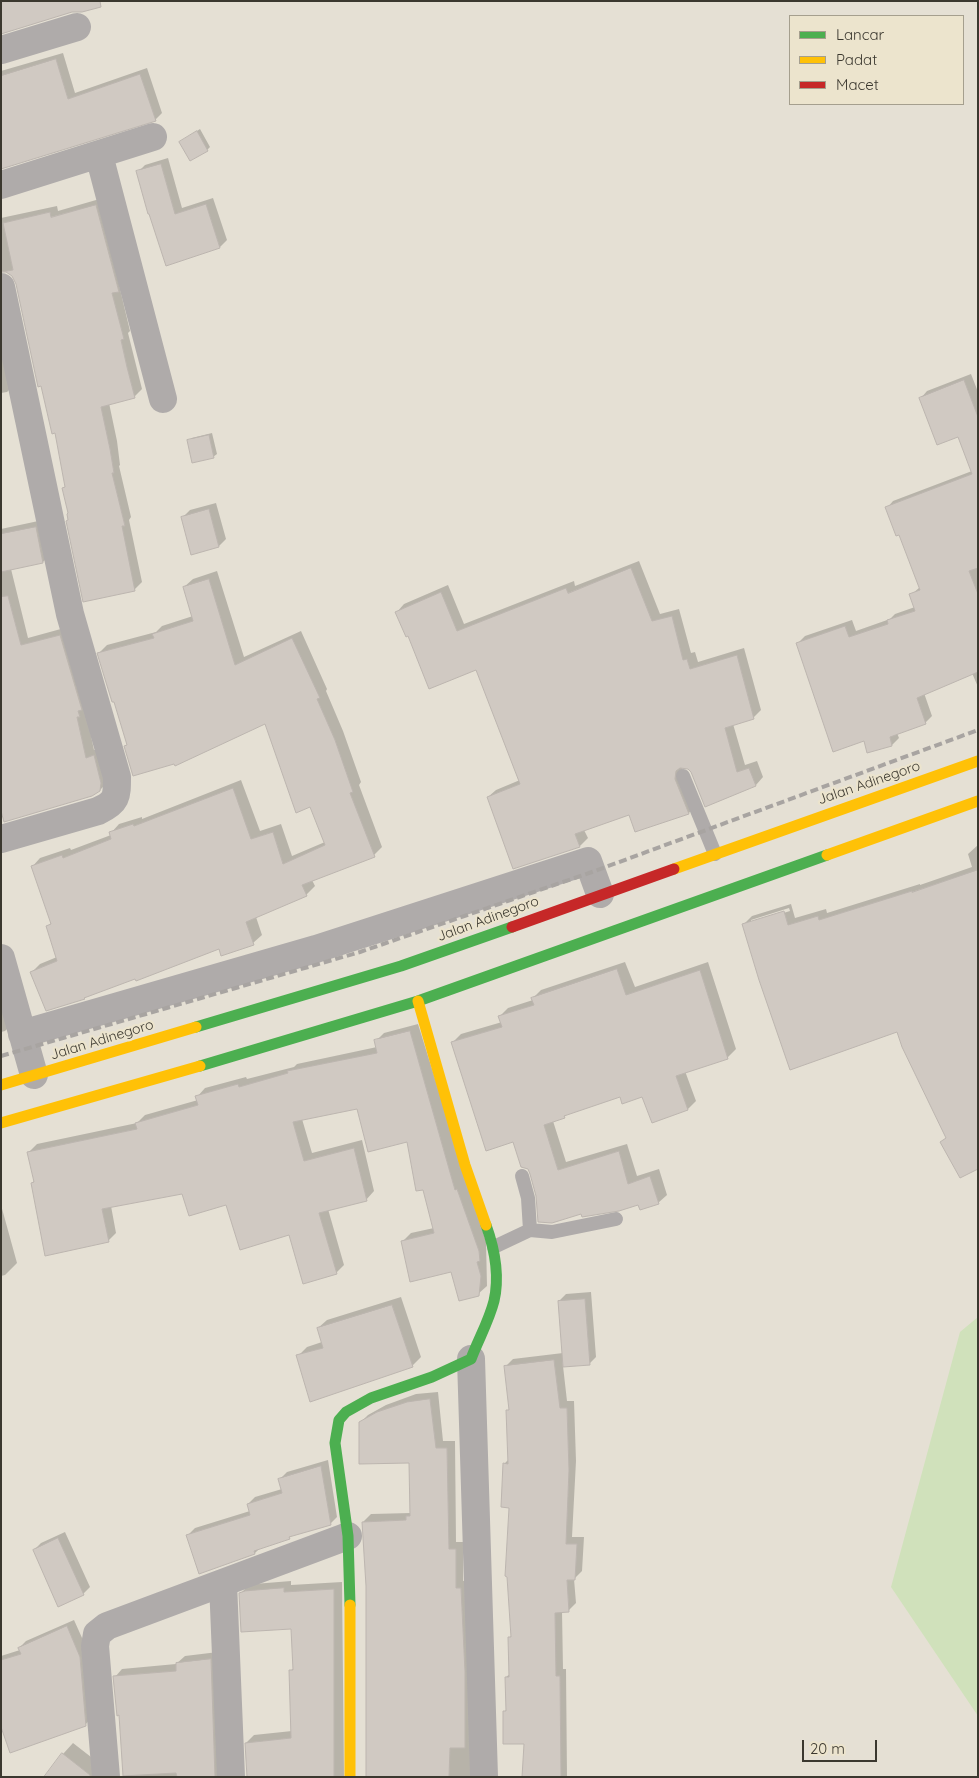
<!DOCTYPE html>
<html>
<head>
<meta charset="utf-8">
<style>
	body { margin:0 }
	#map { position:relative; width:979px; height:1778px; overflow:hidden; background:#e5e0d4; font-family:Quicksand,sans-serif }
	canvas { display:block }
	.frame { position:absolute; inset:0; border:2px solid #3b382f; pointer-events:none }
	.legend { position:absolute; left:789px; top:15px; width:175px; height:90px; box-sizing:border-box; background:#ece4cd; border:1px solid #a59f8e; margin:0; padding:6px 9px; list-style:none; font-size:15px; color:#3b382f }
	.legend li { display:flex; align-items:center; gap:10px; height:25px }
	.legend b { width:25px; border:1px solid #a59f8e }
	.scale { position:absolute; left:802px; top:1740px; width:75px; height:22px; box-sizing:border-box; border:2px solid #3b382f; border-top:0; padding-left:6px; font-size:15px; line-height:18px; white-space:nowrap; color:#3b382f; -webkit-text-stroke:4px #ece4cd; paint-order:stroke }
</style>
</head>
<body>
<div id="map">
<canvas width="979" height="1778"></canvas>
<div class="frame"></div>
<ul class="legend">
<li><b style="height:6px;background:#4caf50"></b>Lancar</li>
<li><b style="height:6px;background:#ffc107"></b>Padat</li>
<li><b style="height:6px;background:#c62828"></b>Macet</li>
</ul>
<div class="scale">20 m</div>
</div>
<script>
const ctx = document.querySelector('canvas').getContext('2d');
ctx.lineJoin = 'round';
function fill(path, color) { ctx.fillStyle = color; ctx.fill(path, 'evenodd'); }
function trace(path, color, width, dash) { ctx.strokeStyle = color; ctx.lineWidth = width; ctx.lineCap = dash ? 'butt' : 'round'; ctx.setLineDash(dash || []); ctx.stroke(path); }
function label(font, color, halo, rows, align = 'center') {
  ctx.font = font + ' Quicksand,sans-serif'; ctx.lineWidth = 4.5; ctx.setLineDash([]); ctx.textBaseline = 'middle'; ctx.strokeStyle = halo; ctx.fillStyle = color; for (const [text, x, y, turn = 0] of rows) {
    ctx.save(); ctx.translate(x, y); ctx.rotate((+turn || 0) * Math.PI / 180); ctx.textAlign = isNaN(turn) ? turn : align; if (halo) ctx.strokeText(text, 0, 0); ctx.fillText(text, 0, 0); ctx.restore();
  }
}
fill(new Path2D(`
	M 978,1317 L 978,1716 L 891,1587 L 960,1332 Z`), '#d0e1bb');
fill(new Path2D(`
	M 63,53 L 75,93 L 147,68 L 162,113 L 155,120 L 1,167 L 1,71 Z
	M 200,129 L 210,147 L 207,150 L 180,142 Z
	M 168,158 L 182,208 L 213,198 L 227,240 L 220,247 L 167,265 L 138,172 L 145,165 Z
	M 103,198 L 120,289 L 130,331 L 128,333 L 142,389 L 135,396 L 109,403 L 117,441 L 120,465 L 119,466 L 131,517 L 129,520 L 142,582 L 134,590 L 69,519 L 64,488 L 66,485 L 56,432 L 17,283 L 14,276 L 6,271 L 1,271 L 1,218 L 57,206 L 58,211 Z
	M 1,324 L 14,385 L 7,392 L 1,393 Z
	M 971,374 L 978,392 L 978,687 L 972,673 L 924,693 L 932,716 L 925,723 L 897,733 L 899,738 L 892,745 L 865,739 L 798,643 L 805,636 L 852,620 L 856,631 L 890,619 L 895,614 L 915,607 L 911,595 L 920,587 L 900,533 L 887,508 L 893,501 L 972,471 L 959,435 L 921,398 L 927,391 Z
	M 212,433 L 217,454 L 213,457 L 189,441 L 192,438 Z
	M 216,503 L 226,539 L 219,546 L 192,553 L 183,517 L 190,510 Z
	M 43,520 L 51,554 L 43,562 L 11,569 L 28,638 L 68,627 L 94,750 L 102,748 L 108,782 L 100,790 L 1,806 L 1,529 Z
	M 639,561 L 660,614 L 679,609 L 691,653 L 695,652 L 698,662 L 744,648 L 761,710 L 753,718 L 733,724 L 745,765 L 757,761 L 763,777 L 756,785 L 692,772 L 689,768 L 683,767 L 682,770 L 696,805 L 689,813 L 630,814 L 584,830 L 588,838 L 580,846 L 514,867 L 488,797 L 496,790 L 520,780 L 476,668 L 408,635 L 397,612 L 404,604 L 448,585 L 464,624 L 574,581 L 575,586 Z
	M 217,571 L 244,657 L 301,631 L 327,689 L 326,691 L 343,731 L 361,782 L 359,785 L 382,847 L 374,855 L 312,880 L 315,886 L 306,895 L 256,917 L 262,935 L 253,943 L 220,947 L 136,977 L 87,996 L 84,998 L 47,1009 L 32,972 L 40,964 L 57,957 L 47,927 L 52,922 L 32,867 L 40,858 L 70,848 L 71,850 L 111,835 L 111,833 L 119,824 L 142,817 L 142,819 L 241,780 L 260,831 L 281,824 L 292,856 L 325,842 L 311,806 L 265,722 L 128,744 L 99,653 L 107,645 L 156,632 L 162,626 L 193,616 L 184,587 L 193,579 Z
	M 978,845 L 978,1167 L 942,1142 L 947,1137 L 897,1031 L 744,924 L 752,916 L 791,904 L 795,918 L 826,909 L 827,913 L 920,884 L 920,885 L 972,867 L 968,854 ZM 789,908 L 790,911 L 751,923 L 751,920 Z
	M 625,962 L 635,987 L 708,962 L 736,1049 L 727,1058 L 685,1071 L 696,1101 L 688,1109 L 643,1095 L 621,1095 L 569,1113 L 564,1117 L 553,1121 L 566,1162 L 627,1144 L 637,1176 L 659,1169 L 667,1195 L 658,1203 L 639,1203 L 538,1196 L 532,1173 L 514,1141 L 453,1042 L 461,1034 L 502,1022 L 500,1016 L 508,1008 L 533,1000 L 533,998 L 541,990 Z
	M 1,979 L 13,1023 L 5,1031 L 1,1032 Z
	M 418,1024 L 486,1242 L 487,1286 L 478,1294 L 452,1271 L 403,1241 L 411,1233 L 434,1228 L 424,1188 L 408,1140 L 357,1107 L 302,1119 L 312,1153 L 362,1140 L 374,1191 L 366,1200 L 328,1209 L 344,1265 L 336,1273 L 289,1233 L 227,1203 L 183,1192 L 111,1206 L 116,1233 L 108,1241 L 32,1183 L 35,1180 L 29,1152 L 37,1144 L 137,1123 L 145,1115 L 198,1100 L 197,1097 L 205,1088 L 246,1077 L 247,1079 L 294,1067 L 297,1064 L 377,1047 L 376,1041 L 384,1033 Z
	M 1,1205 L 17,1263 L 5,1275 L 1,1276 Z
	M 591,1292 L 596,1357 L 589,1364 L 563,1366 L 567,1401 L 574,1401 L 576,1461 L 572,1537 L 584,1537 L 582,1571 L 574,1579 L 576,1603 L 568,1611 L 562,1611 L 563,1669 L 566,1669 L 567,1777 L 523,1777 L 525,1742 L 504,1712 L 507,1709 L 506,1677 L 510,1674 L 509,1638 L 512,1635 L 510,1507 L 504,1464 L 509,1459 L 508,1411 L 510,1408 L 505,1367 L 513,1359 L 563,1353 L 559,1301 L 566,1294 Z
	M 401,1297 L 421,1357 L 412,1366 L 298,1356 L 307,1347 L 322,1342 L 318,1328 L 327,1320 Z
	M 438,1392 L 443,1441 L 455,1441 L 456,1542 L 463,1542 L 463,1581 L 468,1580 L 478,1777 L 367,1777 L 367,1586 L 363,1522 L 371,1514 L 411,1513 L 410,1462 L 360,1423 L 368,1415 L 386,1405 L 416,1394 Z
	M 328,1460 L 337,1517 L 330,1524 L 293,1535 L 289,1538 L 260,1548 L 255,1553 L 188,1535 L 195,1528 L 250,1511 L 248,1504 L 255,1497 L 282,1489 L 280,1479 L 287,1472 Z
	M 65,1532 L 90,1587 L 83,1594 L 34,1550 L 41,1543 Z
	M 291,1581 L 291,1585 L 342,1582 L 344,1777 L 248,1777 L 246,1743 L 254,1735 L 292,1731 L 290,1671 L 294,1668 L 292,1627 L 240,1594 L 248,1586 L 254,1584 Z
	M 74,1620 L 87,1649 L 92,1717 L 85,1725 L 1,1723 L 1,1656 L 20,1650 L 19,1648 L 26,1641 Z
	M 218,1652 L 225,1777 L 126,1777 L 120,1713 L 115,1677 L 122,1669 L 176,1664 L 185,1656 Z
	M 73,1743 L 100,1764 L 106,1777 L 46,1777 L 63,1754 Z`), '#0003');
const building = new Path2D(`
	M 1,1 L 100,1 L 101,7 L 82,12 L 72,12 L 1,34 Z
	M 56,59 L 68,99 L 140,74 L 156,121 L 1,169 L 1,76 Z
	M 197,131 L 208,151 L 190,161 L 179,142 Z
	M 161,164 L 175,214 L 206,204 L 220,248 L 166,266 L 149,214 L 148,214 L 136,171 Z
	M 96,205 L 119,292 L 112,293 L 124,339 L 121,340 L 127,367 L 135,398 L 101,407 L 110,449 L 114,473 L 112,473 L 125,526 L 122,526 L 135,591 L 83,602 L 66,521 L 68,520 L 67,514 L 68,513 L 62,488 L 65,487 L 55,433 L 52,434 L 41,386 L 38,387 L 16,284 L 12,276 L 6,272 L 1,272 L 13,270 L 3,223 L 50,212 L 51,217 Z
	M 964,380 L 978,417 L 978,568 L 969,571 L 978,594 L 978,672 L 917,698 L 926,724 L 890,737 L 892,746 L 867,753 L 864,741 L 833,752 L 796,643 L 845,626 L 849,637 L 888,624 L 887,620 L 915,611 L 909,594 L 920,590 L 899,535 L 896,536 L 885,507 L 972,474 L 958,437 L 937,445 L 919,398 Z
	M 209,435 L 214,458 L 192,463 L 187,440 Z
	M 209,509 L 219,547 L 191,555 L 181,517 Z
	M 36,527 L 43,563 L 1,572 L 1,534 Z
	M 631,568 L 652,621 L 672,616 L 683,660 L 687,659 L 690,669 L 737,655 L 754,719 L 725,728 L 737,772 L 749,768 L 756,786 L 705,807 L 691,772 L 688,769 L 680,768 L 676,771 L 675,779 L 689,814 L 635,832 L 629,815 L 575,834 L 580,847 L 513,869 L 487,797 L 520,784 L 476,670 L 429,689 L 408,636 L 406,637 L 395,612 L 441,592 L 457,631 L 566,588 L 568,593 Z
	M 209,579 L 235,665 L 292,638 L 320,698 L 317,699 L 335,740 L 353,792 L 350,793 L 375,857 L 302,885 L 307,896 L 246,922 L 254,945 L 221,956 L 219,949 L 136,981 L 135,979 L 84,998 L 85,999 L 46,1011 L 30,972 L 57,961 L 46,926 L 51,924 L 31,866 L 62,855 L 63,858 L 111,839 L 109,832 L 133,824 L 134,826 L 233,788 L 251,839 L 273,832 L 283,864 L 325,845 L 310,807 L 296,813 L 265,724 L 175,766 L 174,764 L 133,776 L 124,746 L 127,745 L 114,702 L 112,702 L 97,653 L 154,638 L 152,634 L 193,621 L 183,587 Z
	M 8,596 L 21,645 L 60,635 L 82,710 L 78,711 L 80,717 L 77,717 L 86,758 L 94,755 L 101,783 L 100,791 L 92,796 L 4,822 L 1,811 L 1,597 Z
	M 978,870 L 978,1169 L 960,1178 L 940,1142 L 946,1138 L 902,1047 L 897,1032 L 790,1070 L 759,980 L 742,924 L 784,911 L 788,925 L 818,916 L 819,920 L 912,891 L 912,892 Z
	M 617,969 L 626,995 L 700,970 L 728,1059 L 676,1076 L 688,1110 L 652,1123 L 642,1097 L 622,1104 L 620,1097 L 564,1116 L 565,1118 L 544,1125 L 558,1170 L 619,1151 L 628,1184 L 650,1176 L 659,1204 L 640,1210 L 638,1205 L 619,1211 L 582,1217 L 581,1214 L 552,1223 L 538,1222 L 536,1196 L 530,1174 L 528,1169 L 521,1167 L 513,1142 L 486,1151 L 451,1042 L 502,1027 L 498,1016 L 534,1005 L 531,998 Z
	M 410,1031 L 455,1190 L 457,1189 L 479,1251 L 480,1261 L 477,1262 L 481,1276 L 479,1296 L 459,1301 L 451,1272 L 410,1282 L 401,1241 L 434,1233 L 423,1190 L 416,1191 L 407,1142 L 368,1152 L 357,1109 L 293,1122 L 304,1161 L 354,1148 L 367,1201 L 319,1213 L 337,1274 L 303,1284 L 289,1235 L 240,1250 L 226,1205 L 189,1216 L 182,1194 L 102,1209 L 109,1242 L 45,1256 L 31,1183 L 34,1182 L 27,1152 L 137,1129 L 135,1123 L 198,1105 L 195,1096 L 238,1084 L 239,1087 L 288,1073 L 287,1071 L 377,1053 L 374,1040 Z
	M 585,1299 L 590,1365 L 563,1367 L 558,1301 Z
	M 392,1305 L 413,1367 L 310,1402 L 296,1355 L 323,1348 L 317,1328 Z
	M 554,1360 L 560,1408 L 567,1408 L 569,1470 L 566,1544 L 577,1544 L 575,1580 L 567,1580 L 569,1612 L 555,1613 L 556,1676 L 560,1676 L 561,1777 L 522,1777 L 524,1744 L 503,1744 L 503,1711 L 506,1711 L 505,1677 L 509,1677 L 508,1637 L 511,1637 L 507,1577 L 505,1576 L 509,1508 L 501,1507 L 503,1463 L 508,1464 L 506,1410 L 509,1410 L 504,1366 Z
	M 430,1399 L 436,1448 L 447,1448 L 449,1549 L 456,1549 L 456,1588 L 461,1588 L 465,1672 L 465,1748 L 450,1748 L 449,1777 L 366,1777 L 366,1586 L 362,1522 L 406,1520 L 406,1516 L 410,1516 L 409,1463 L 359,1464 L 359,1422 L 377,1412 L 407,1402 Z
	M 321,1466 L 331,1525 L 289,1537 L 290,1539 L 254,1551 L 255,1554 L 199,1574 L 186,1535 L 250,1515 L 247,1504 L 282,1493 L 278,1479 Z
	M 58,1538 L 84,1595 L 58,1607 L 33,1550 Z
	M 284,1588 L 284,1592 L 334,1589 L 334,1777 L 247,1777 L 245,1743 L 291,1738 L 289,1670 L 293,1670 L 291,1629 L 241,1632 L 239,1593 L 245,1591 Z
	M 67,1626 L 80,1657 L 86,1726 L 10,1753 L 1,1727 L 1,1660 L 21,1654 L 18,1648 Z
	M 211,1659 L 215,1777 L 177,1777 L 176,1773 L 123,1776 L 119,1715 L 117,1716 L 113,1676 L 176,1671 L 176,1663 Z
	M 62,1753 L 90,1775 L 90,1777 L 44,1777 Z`);
fill(building, '#d0c9c2');
trace(building, '#bcb5af', 1);
trace(new Path2D(`
	M 683,776 L 715,854
	M 530,1230 L 552,1232 L 616,1219
	M 494,1247 L 530,1230 L 528,1198 L 522,1176`), '#afabaa', 14);
trace(new Path2D(`
	M 1,50 L 77,27
	M 99,155 L 163,399
	M 1,185 L 153,137
	M 1,287 L 70,614 L 117,777 C 117,797 117,802 98,811 L 1,839
	M 1,958 L 34,1075
	M 22,1034 L 316,949 L 588,861 L 600,894
	M 471,1359 L 484,1777
	M 223,1583 L 231,1777
	M 106,1777 L 95,1646 L 97,1634 L 107,1626 L 348,1536`), '#afabaa', 28);
trace(new Path2D(`
	M 196,1027 L 401,966 L 512,927
	M 200,1066 L 418,1001 L 827,855
	M 350,1605 L 348,1536 L 335,1443 L 339,1420 L 346,1412 L 371,1398 L 432,1377 L 471,1359 C 478,1340 489,1321 494,1301 C 500,1275 495,1250 486,1225`), '#4caf50', 11);
trace(new Path2D(`
	M 827,855 L 978,801
	M 674,869 L 978,761
	M 418,1001 L 465,1165 L 486,1225
	M 1,1085 L 196,1027
	M 1,1123 L 200,1066
	M 350,1605 L 350,1777`), '#ffc107', 11);
trace(new Path2D(`
	M 512,927 L 674,869`), '#c62828', 11);
trace(new Path2D(`
	M 1,1056 L 360,952 L 592,872 L 978,730`), '#a8a4a1', 4, [8, 4]);
label('14px', '#3b382f', '#ece4cd', [
	["Jalan Adinegoro",869,783,-19],
	["Jalan Adinegoro",488,919,-20],
	["Jalan Adinegoro",102,1040,-17]
]);
</script>
</body>
</html>
